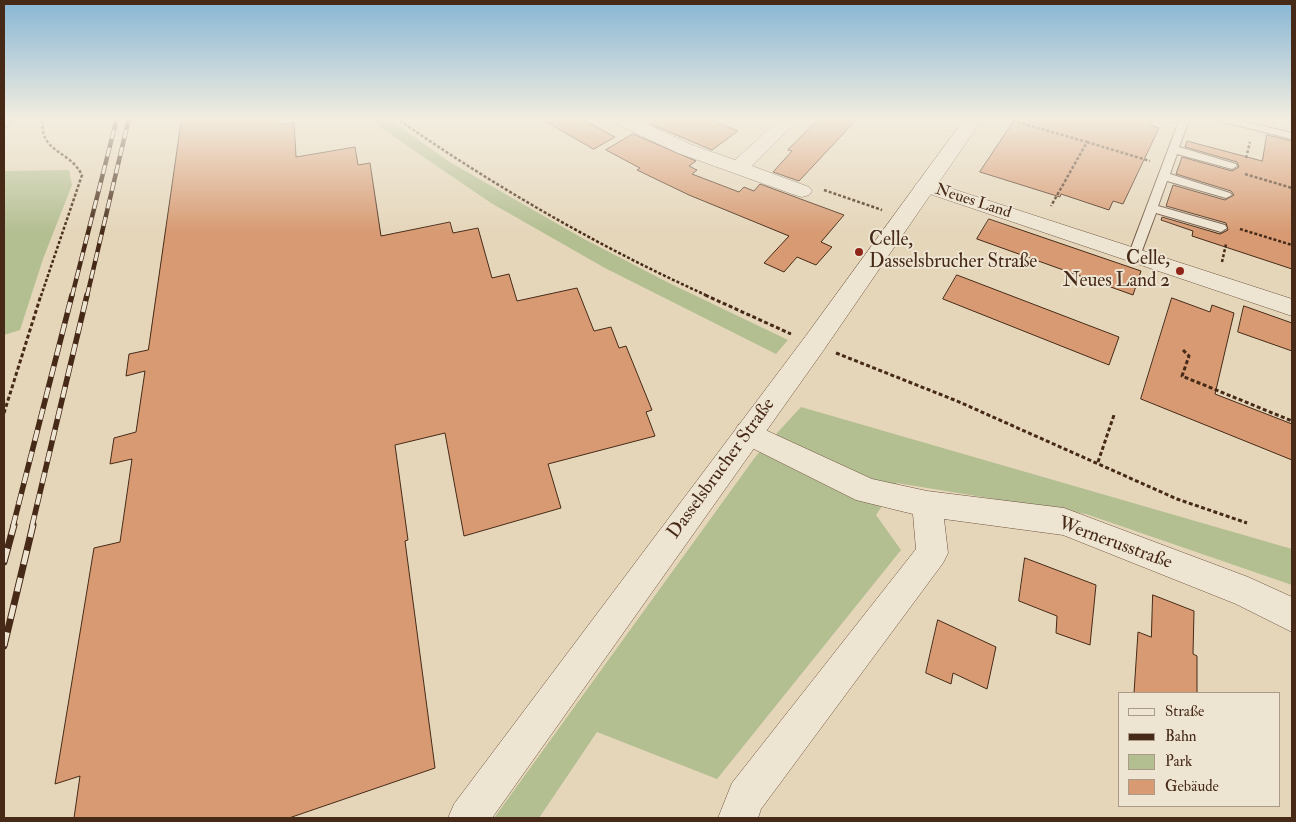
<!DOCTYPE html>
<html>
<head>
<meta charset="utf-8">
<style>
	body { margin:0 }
	#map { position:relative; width:1296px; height:822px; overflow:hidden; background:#e5d6ba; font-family:"IM FELL Double Pica",serif }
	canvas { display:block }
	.frame { position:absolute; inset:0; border:5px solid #462a17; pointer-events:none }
	.legend { position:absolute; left:1118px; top:692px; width:162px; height:115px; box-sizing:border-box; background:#eee4d2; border:1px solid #ab9a87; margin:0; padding:6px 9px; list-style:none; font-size:15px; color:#462a17 }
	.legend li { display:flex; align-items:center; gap:10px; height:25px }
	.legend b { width:25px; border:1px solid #ab9a87 }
</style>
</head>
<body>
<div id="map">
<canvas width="1296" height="822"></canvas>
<div class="frame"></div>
<ul class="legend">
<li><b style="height:6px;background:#eee4d2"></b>Straße</li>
<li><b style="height:6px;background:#462a17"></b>Bahn</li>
<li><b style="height:14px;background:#b3be91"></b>Park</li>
<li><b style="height:14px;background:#d79a72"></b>Gebäude</li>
</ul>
</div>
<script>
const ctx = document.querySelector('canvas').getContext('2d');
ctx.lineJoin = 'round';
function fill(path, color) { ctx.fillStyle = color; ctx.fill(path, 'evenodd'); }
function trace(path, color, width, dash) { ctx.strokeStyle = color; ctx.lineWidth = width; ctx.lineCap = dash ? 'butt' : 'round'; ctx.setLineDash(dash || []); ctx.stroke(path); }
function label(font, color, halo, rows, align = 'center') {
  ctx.font = font + ' "IM FELL Double Pica",serif'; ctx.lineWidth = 4; ctx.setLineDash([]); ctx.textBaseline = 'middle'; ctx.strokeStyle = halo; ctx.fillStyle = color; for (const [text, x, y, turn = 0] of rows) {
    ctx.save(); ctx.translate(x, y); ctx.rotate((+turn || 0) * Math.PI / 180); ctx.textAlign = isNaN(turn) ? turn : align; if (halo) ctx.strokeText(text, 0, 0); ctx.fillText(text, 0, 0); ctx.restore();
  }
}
fill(new Path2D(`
	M 369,118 L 388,118 L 448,161 L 582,238 L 669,283 L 788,340 L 776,354 L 605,268 L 491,203 L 381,128 Z
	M 69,170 L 72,185 L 43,259 L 20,330 L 4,335 L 4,171 Z
	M 801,407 L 1292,549 L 1292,585 L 1086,514 L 897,483 L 876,515 L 901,550 L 717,779 L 597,732 L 539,818 L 494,818 L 756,456 Z`), '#b3be91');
const building = new Path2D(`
	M 182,118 L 280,118 L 280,125 L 294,122 L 296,157 L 355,147 L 358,165 L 370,163 L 381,236 L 450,222 L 453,233 L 478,228 L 492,278 L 509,274 L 517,301 L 577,288 L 594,331 L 611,327 L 619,348 L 626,346 L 652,410 L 646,412 L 655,436 L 548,464 L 561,508 L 464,536 L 445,433 L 395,445 L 408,540 L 405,541 L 435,768 L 289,818 L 74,818 L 80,776 L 55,784 L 94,548 L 120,542 L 132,459 L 110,464 L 114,438 L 136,432 L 145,371 L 126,376 L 129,354 L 148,350 Z
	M 540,118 L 580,118 L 615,137 L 594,149 Z
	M 660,118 L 706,118 L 738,131 L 712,150 L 650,124 Z
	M 820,118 L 858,118 L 799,181 L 773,172 L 792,151 L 788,150 Z
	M 1016,118 L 1153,118 L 1150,125 L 1159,128 L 1123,204 L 1113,201 L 1109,210 L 1061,194 L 1060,197 L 980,172 Z
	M 633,134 L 696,161 L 689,166 L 697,170 L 692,174 L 739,192 L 744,187 L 754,191 L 760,184 L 844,215 L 821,242 L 832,247 L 816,265 L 797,257 L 784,272 L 764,263 L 789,236 L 689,195 L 637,170 L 640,168 L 606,150 Z
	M 1267,135 L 1292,141 L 1292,269 L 1192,236 L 1193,231 L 1161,220 L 1162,217 L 1220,234 L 1228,230 L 1226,223 L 1166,206 L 1173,185 L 1225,200 L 1234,195 L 1231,191 L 1176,174 L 1182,157 L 1232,171 L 1239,167 L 1237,162 L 1185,147 L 1187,141 L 1262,161 Z
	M 989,219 L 1141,271 L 1133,295 L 977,239 Z
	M 957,275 L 1119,337 L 1109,365 L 943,299 Z
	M 1172,298 L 1210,312 L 1212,305 L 1234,313 L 1215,394 L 1292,424 L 1292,460 L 1141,399 Z
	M 1244,306 L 1292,323 L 1292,351 L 1238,332 Z
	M 1025,558 L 1096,585 L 1090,645 L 1056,633 L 1057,616 L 1019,601 Z
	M 1153,595 L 1194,611 L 1193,654 L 1197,656 L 1197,693 L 1134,693 L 1138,632 L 1151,637 Z
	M 938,620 L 996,647 L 987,689 L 953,673 L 951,684 L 926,673 Z`);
fill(building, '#d79a72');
trace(building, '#462a17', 1);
const service = new Path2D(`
	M 1180,118 L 1190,118 L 1179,147 L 1236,164 L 1237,166 L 1232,169 L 1177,154 L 1170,174 L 1230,193 L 1232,195 L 1226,198 L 1167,181 L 1158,206 L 1225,225 L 1227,228 L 1221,232 L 1156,213 L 1140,256 L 1138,259 L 1130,259 L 1128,256 Z
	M 1215,118 L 1230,118 L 1292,133 L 1292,139 L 1216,120 Z`);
const minor = new Path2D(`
	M 610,118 L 633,118 L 692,145 L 735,160 L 781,118 L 800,118 L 752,166 L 809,187 L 812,191 L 809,195 L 802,197 L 795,195 L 678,153 L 612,122 Z
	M 925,180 L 1292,299 L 1292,316 L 918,190 L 915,186 L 918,182 Z
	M 748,422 L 872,479 L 927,491 L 1064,508 L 1248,577 L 1292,597 L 1292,632 L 1236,604 L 1063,535 L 944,519 L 948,553 L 943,563 L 761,809 L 758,818 L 718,818 L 732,783 L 916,549 L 913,514 L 856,500 L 738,441 L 734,433 L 738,425 Z`);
const tertiary = new Path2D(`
	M 965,118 L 983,118 L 823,351 L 492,818 L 448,818 L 454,804 L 805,337 Z`);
trace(service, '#6e5540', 2);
trace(minor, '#6e5540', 1);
trace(tertiary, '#6e5540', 1);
trace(new Path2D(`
	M 396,118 C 494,186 599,247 708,296
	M 1003,118 L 1087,142 L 1051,206
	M 1087,142 L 1150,161
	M 1246,158 L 1250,142
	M 1245,174 L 1292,188
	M 824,190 L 882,210
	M 1240,229 L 1292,245
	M 1222,262 L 1226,244
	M 41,296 L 82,175 C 68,148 39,154 43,118`), '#462a17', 2.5, [3, 2]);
trace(new Path2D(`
	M 705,295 L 791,334
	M 1183,350 L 1189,356 L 1182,376 L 1292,421
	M 836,353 L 957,401 L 1177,499 L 1247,523
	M 4,413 L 41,295
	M 1098,462 L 1114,415`), '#462a17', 3, [4, 2.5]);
fill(service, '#eee4d2');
fill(minor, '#eee4d2');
fill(tertiary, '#eee4d2');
const railFar2 = new Path2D(`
	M 4,127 L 12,118
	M 72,296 L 117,118
	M 87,296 L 129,118`);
const railFar1 = new Path2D(`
	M 13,526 L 72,295
	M 32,526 L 87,295`);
const rail = new Path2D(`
	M 4,562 L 14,525
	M 4,646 L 33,525`);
trace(railFar2, '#462a17', 4.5);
trace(railFar1, '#462a17', 5.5);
trace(rail, '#462a17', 7);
trace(railFar2, '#eee4d2', 3, [9]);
trace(railFar1, '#eee4d2', 4, [11]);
trace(rail, '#eee4d2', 5, [14]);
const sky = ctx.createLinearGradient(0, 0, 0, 233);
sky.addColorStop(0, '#87b6d4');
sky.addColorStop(0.51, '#f3ede0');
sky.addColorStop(1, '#f3ede000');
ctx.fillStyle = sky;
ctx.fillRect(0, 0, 1296, 233);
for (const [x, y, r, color] of [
	[859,252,5,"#8f2418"],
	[1180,271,5,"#8f2418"]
]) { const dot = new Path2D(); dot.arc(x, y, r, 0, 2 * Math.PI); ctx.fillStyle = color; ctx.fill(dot); trace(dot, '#eee4d2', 2); }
label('16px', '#462a17', '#eee4d2', [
	["Neues Land",973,202,18]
]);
label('19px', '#462a17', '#eee4d2', [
	["Celle,",869,241],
	["Dasselsbrucher Straße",869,263],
	["Celle,",1170,260,"right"],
	["Neues Land 2",1170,282,"right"]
], 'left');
label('19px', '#462a17', '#eee4d2', [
	["Dasselsbrucher Straße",722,469,-54],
	["Wernerusstraße",1115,544,20]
]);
</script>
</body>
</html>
